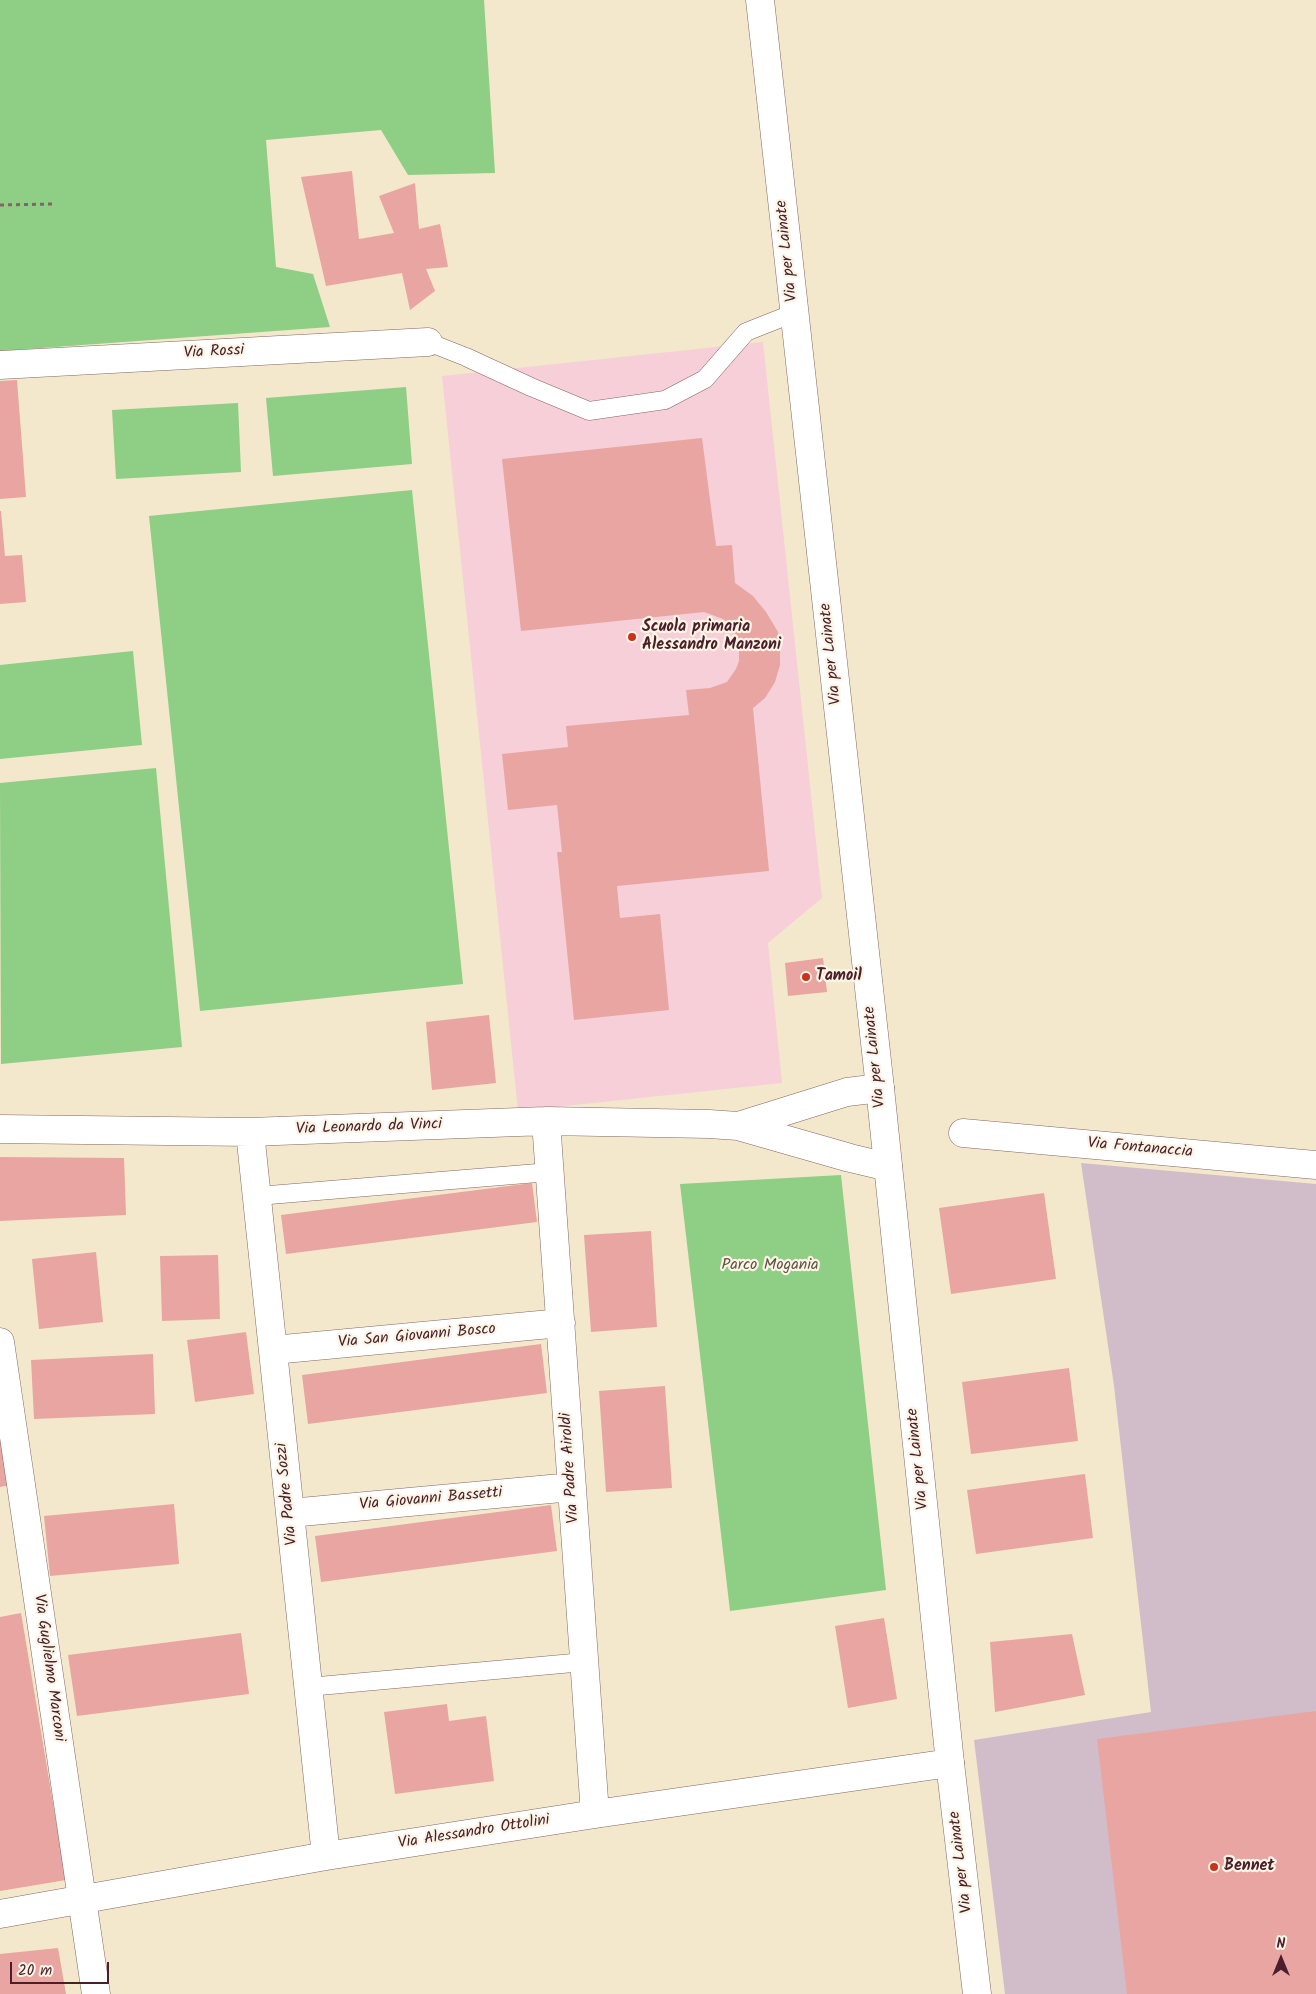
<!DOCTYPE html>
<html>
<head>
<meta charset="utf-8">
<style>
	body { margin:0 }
	#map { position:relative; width:1316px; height:1994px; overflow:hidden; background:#f3e8cc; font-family:Kalam,sans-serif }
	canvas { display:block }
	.north { position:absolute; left:1256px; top:1934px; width:50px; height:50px; -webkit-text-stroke:4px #fcf5e5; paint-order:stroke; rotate:0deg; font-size:14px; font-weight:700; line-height:20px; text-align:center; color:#4a1f2b }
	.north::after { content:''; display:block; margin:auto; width:18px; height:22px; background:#4a1f2b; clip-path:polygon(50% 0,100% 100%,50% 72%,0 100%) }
	.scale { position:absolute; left:10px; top:1962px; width:99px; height:22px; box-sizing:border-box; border:2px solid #4a1f2b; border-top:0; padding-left:6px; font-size:15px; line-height:18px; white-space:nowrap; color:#4a1f2b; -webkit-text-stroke:4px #fcf5e5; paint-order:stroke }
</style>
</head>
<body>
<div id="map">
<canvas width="1316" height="1994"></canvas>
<div class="north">N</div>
<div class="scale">20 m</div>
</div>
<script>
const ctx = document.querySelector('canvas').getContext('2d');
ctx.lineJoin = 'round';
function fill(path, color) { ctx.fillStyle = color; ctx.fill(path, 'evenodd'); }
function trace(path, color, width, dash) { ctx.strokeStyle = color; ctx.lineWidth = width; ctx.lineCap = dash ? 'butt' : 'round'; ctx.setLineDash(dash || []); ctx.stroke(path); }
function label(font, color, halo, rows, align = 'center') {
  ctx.font = font + ' Kalam,sans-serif'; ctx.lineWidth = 4.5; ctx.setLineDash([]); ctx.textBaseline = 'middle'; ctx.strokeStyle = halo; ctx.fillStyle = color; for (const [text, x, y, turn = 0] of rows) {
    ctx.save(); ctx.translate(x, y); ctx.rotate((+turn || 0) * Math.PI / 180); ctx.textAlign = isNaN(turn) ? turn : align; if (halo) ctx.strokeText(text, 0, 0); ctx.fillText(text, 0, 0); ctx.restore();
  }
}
fill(new Path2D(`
	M 763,342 L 822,898 L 768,943 L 782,1083 L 518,1111 L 442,376 Z`), '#f6cfd8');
fill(new Path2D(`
	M 1081,1163 L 1316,1184 L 1316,1994 L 1005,1994 L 974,1740 L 1151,1712 L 1114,1386 Z`), '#d1bdca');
fill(new Path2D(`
	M 0,0 L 484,0 L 495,173 L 408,175 L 381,130 L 266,140 L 276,267 L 313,274 L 330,327 L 0,351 Z
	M 406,387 L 412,464 L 273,476 L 266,398 Z
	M 238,403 L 241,472 L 116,479 L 112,410 Z
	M 412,490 L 463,984 L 200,1011 L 149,516 Z
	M 133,651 L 142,745 L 0,759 L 0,665 Z
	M 156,768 L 182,1047 L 1,1064 L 0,783 Z
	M 841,1175 L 886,1590 L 730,1611 L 680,1184 Z`), '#8ece85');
fill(new Path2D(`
	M 352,171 L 359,239 L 394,233 L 379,196 L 415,183 L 419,229 L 440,224 L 448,267 L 426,269 L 435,291 L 410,310 L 402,273 L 326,286 L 301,177 Z
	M 17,380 L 26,497 L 0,499 L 0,381 Z
	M 702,438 L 716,546 L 732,545 L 735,583 L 753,596 L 766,612 L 778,632 L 780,644 L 780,665 L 775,682 L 765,698 L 753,708 L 769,871 L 617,886 L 620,918 L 660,914 L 669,1010 L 574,1020 L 557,852 L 562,852 L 557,805 L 508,810 L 502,754 L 568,747 L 566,726 L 689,715 L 686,690 L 710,688 L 727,682 L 736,669 L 739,661 L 739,644 L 732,626 L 723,619 L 704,612 L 521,631 L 502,459 Z
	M 0,511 L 1,511 L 5,556 L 22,555 L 26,602 L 0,604 Z
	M 823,958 L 827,992 L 788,996 L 785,963 Z
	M 489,1015 L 496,1083 L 432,1090 L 426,1022 Z
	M 0,1157 L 124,1158 L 126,1215 L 0,1221 Z
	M 532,1183 L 537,1222 L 286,1254 L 281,1215 Z
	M 1044,1193 L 1056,1279 L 951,1294 L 939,1208 Z
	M 651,1231 L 657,1327 L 591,1332 L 584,1235 Z
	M 96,1252 L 103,1322 L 39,1329 L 32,1259 Z
	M 218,1255 L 220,1319 L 162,1321 L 160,1256 Z
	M 246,1332 L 254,1394 L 195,1402 L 187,1340 Z
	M 541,1344 L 547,1393 L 308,1424 L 302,1375 Z
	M 153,1354 L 155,1414 L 34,1419 L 31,1360 Z
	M 1069,1368 L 1078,1441 L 971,1454 L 962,1382 Z
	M 665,1386 L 672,1488 L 606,1492 L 599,1391 Z
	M 0,1431 L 10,1485 L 0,1487 Z
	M 1085,1474 L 1093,1538 L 976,1554 L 967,1490 Z
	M 174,1504 L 179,1564 L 50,1576 L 44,1516 Z
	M 551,1505 L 557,1551 L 321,1582 L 315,1536 Z
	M 21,1613 L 66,1880 L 0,1891 L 0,1617 Z
	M 884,1618 L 897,1699 L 848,1708 L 835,1626 Z
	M 241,1633 L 249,1694 L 77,1716 L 68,1655 Z
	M 1072,1634 L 1085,1695 L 995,1712 L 990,1642 Z
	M 447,1704 L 449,1721 L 486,1716 L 494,1781 L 395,1794 L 384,1712 Z
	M 1316,1711 L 1316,1994 L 1127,1994 L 1097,1739 Z
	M 58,1948 L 66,1994 L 0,1994 L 0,1954 Z`), '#e9a5a2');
const service = new Path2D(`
	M 428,342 L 466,357 L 531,387 L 589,411 L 665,400 L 705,379 L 746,332 L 794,313
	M 257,1196 L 550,1172
	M 308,1687 L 584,1662`);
const minor = new Path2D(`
	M 0,365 L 428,342
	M 546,1121 L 595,1814
	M 738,1126 L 847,1092 L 880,1088
	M 0,1129 L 250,1132 L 546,1121 L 709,1124 L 738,1126 L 850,1158 L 888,1167
	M 250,1132 L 326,1856
	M 963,1133 L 1316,1165
	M 0,1342 L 96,1994
	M 273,1350 L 561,1323
	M 290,1513 L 572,1487
	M 0,1914 L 326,1856 L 595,1814 L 950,1763`);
const tertiary = new Path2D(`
	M 760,0 L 880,1088 L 950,1763 L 977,1994`);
trace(service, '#856563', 19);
trace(minor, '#856563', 29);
trace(tertiary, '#856563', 29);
trace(new Path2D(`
	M 0,205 L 52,204`), '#856563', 3, [4, 4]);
trace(service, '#fff', 18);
trace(minor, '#fff', 28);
trace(tertiary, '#fff', 28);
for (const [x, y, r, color] of [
	[632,637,5,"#c8321e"],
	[806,977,5,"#c8321e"],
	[1214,1867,5,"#c8321e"]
]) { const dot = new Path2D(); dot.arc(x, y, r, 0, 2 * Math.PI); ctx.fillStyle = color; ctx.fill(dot); trace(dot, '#fcf5e5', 2); }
label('16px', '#4a1f2b', '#fcf5e5', [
	["Via per Lainate",788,251,-96],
	["Via Rossi",214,353,-3],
	["Via per Lainate",832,654,-96],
	["Via per Lainate",876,1057,-96],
	["Via Leonardo da Vinci",369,1128,-2],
	["Via Fontanaccia",1140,1149,5],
	["Via San Giovanni Bosco",417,1337,-5],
	["Via per Lainate",919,1459,-96],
	["Via Padre Airoldi",571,1468,-94],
	["Via Padre Sozzi",288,1494,-96],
	["Via Giovanni Bassetti",431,1500,-5],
	["Via Guglielmo Marconi",48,1668,82],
	["Via Alessandro Ottolini",474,1833,-9],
	["Via per Lainate",962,1862,-97]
]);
label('bold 16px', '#4a1f2b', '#fcf5e5', [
	["Scuola primaria",642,628],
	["Alessandro Manzoni",642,646],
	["Tamoil",816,977],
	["Bennet",1224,1867]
], 'left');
label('16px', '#5e5446', '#fcf5e5', [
	["Parco Mogania",770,1266]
]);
</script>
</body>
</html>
